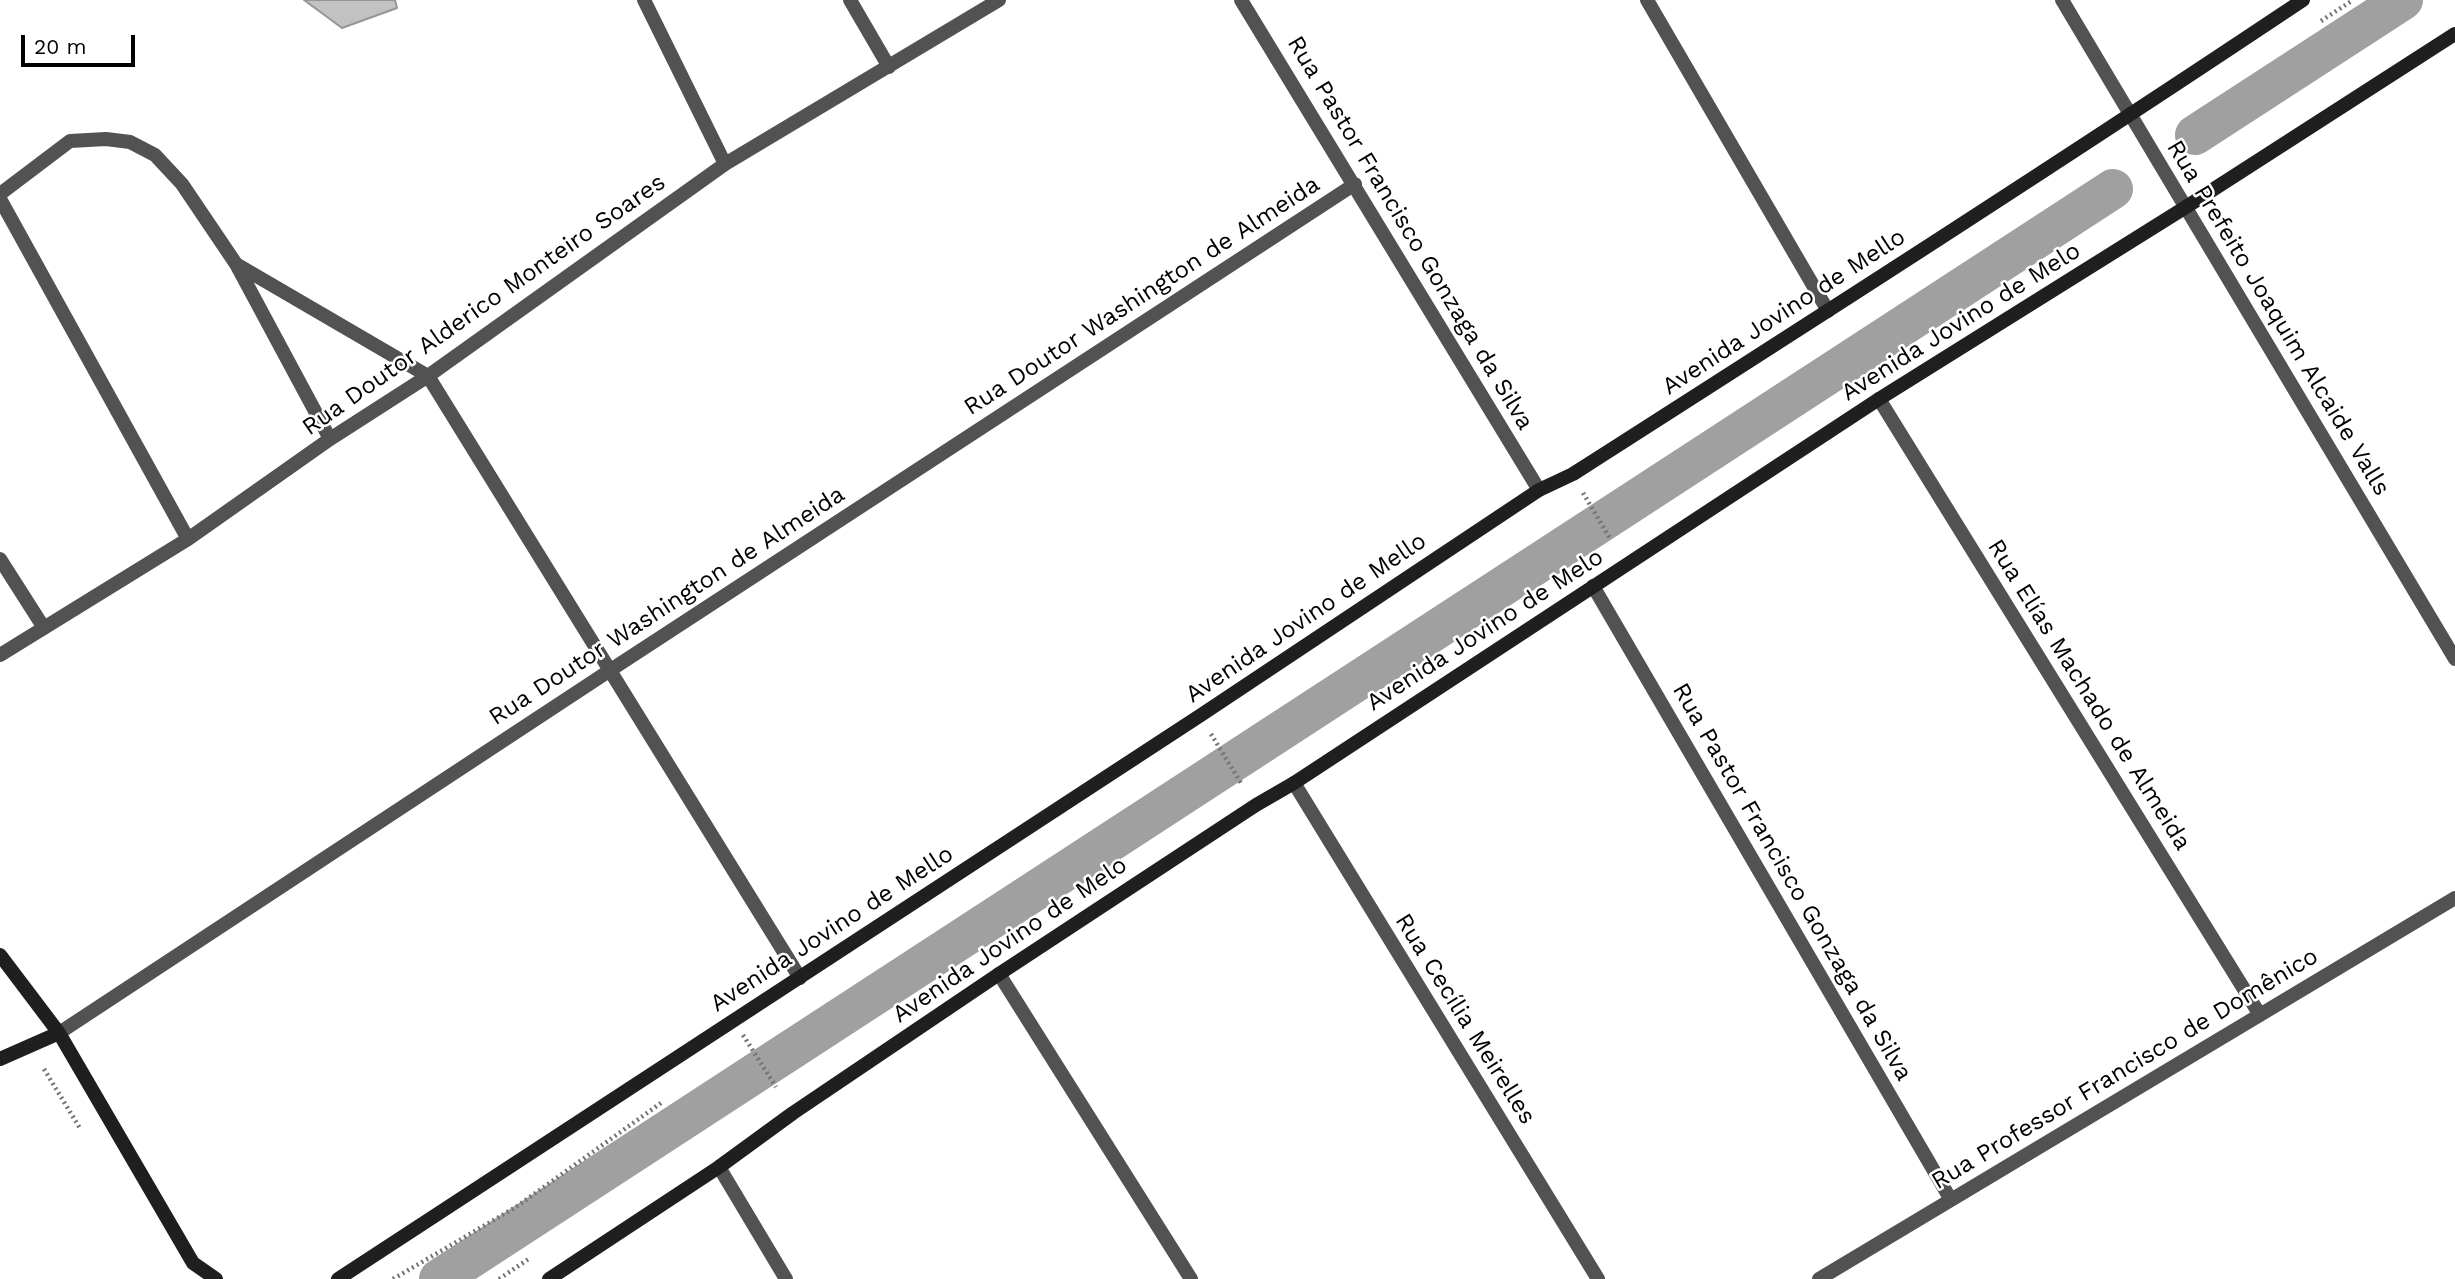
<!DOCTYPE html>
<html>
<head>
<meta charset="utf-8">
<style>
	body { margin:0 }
	#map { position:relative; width:2455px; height:1279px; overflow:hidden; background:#fff; font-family:"Work Sans",sans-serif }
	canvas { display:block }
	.scale { position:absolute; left:21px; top:35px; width:114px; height:32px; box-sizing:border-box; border:4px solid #000; border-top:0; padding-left:9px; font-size:21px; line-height:24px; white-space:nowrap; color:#000; -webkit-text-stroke:5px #fff; paint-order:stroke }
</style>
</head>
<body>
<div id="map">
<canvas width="2455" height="1279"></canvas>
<div class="scale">20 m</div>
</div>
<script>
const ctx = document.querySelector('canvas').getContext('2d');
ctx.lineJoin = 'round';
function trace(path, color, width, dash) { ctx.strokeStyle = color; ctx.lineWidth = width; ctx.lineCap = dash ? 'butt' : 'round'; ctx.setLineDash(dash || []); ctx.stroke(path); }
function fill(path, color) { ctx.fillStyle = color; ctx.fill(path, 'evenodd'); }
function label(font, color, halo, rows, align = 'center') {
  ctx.font = font + ' "Work Sans",sans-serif'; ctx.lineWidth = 5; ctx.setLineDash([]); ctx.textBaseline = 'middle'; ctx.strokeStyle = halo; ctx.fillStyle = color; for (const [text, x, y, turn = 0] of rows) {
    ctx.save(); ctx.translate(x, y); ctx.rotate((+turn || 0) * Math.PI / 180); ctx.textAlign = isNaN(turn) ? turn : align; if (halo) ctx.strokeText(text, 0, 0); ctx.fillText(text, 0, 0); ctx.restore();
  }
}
trace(new Path2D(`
	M 2195,135 L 2403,0
	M 439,1279 L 2113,189`), '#a0a0a0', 40);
const building = new Path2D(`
	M 304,0 L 395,0 L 397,8 L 342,28 Z`);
fill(building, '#c2c2c2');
trace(building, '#969696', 2);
trace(new Path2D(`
	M 2321,21 L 2353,0
	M 44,1069 L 81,1130
	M 393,1279 L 516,1207 L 661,1103
	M 499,1279 L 530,1258`), '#747474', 4.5, [2, 3.5]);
trace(new Path2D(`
	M 644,0 L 725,164
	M 850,0 L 889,67
	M 1241,0 L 1539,490
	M 1647,0 L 1828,311
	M 2062,0 L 2455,659
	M 0,194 L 70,141 L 106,139 L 130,142 L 155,155 L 182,184 L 236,264 L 330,439
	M 0,199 L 188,539
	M 236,264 L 428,376 L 800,978
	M 1879,399 L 2260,1015
	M 0,559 L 44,628
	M 1593,586 L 1951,1200
	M 0,655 L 188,539 L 330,439 L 428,376 L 725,164 L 999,0
	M 1294,783 L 1598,1279
	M 999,974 L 1191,1279
	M 59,1033 L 609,671 L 1355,184
	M 719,1167 L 786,1279
	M 1819,1279 L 2455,898`), '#525252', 14);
trace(new Path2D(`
	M 0,955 L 59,1033 L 193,1263 L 216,1279
	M 0,1059 L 59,1033
	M 338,1279 L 1201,715 L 1539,490 L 1573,474 C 1817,318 2062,161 2303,0
	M 549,1279 L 719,1167 L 793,1113 L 999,974 L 1256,805 L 1294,783 L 1879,399 L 2186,207 L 2455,34`), '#1f1f1f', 14);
trace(new Path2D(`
	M 1583,493 L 1611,540
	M 1211,734 L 1241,783
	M 743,1035 L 776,1087`), '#747474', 4.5, [2, 3.5]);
label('24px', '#000', '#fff', [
	["Rua Pastor Francisco Gonzaga da Silva",1410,233,59],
	["Rua Doutor Washington de Almeida",1142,296,-33],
	["Rua Doutor Alderico Monteiro Soares",484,305,-35],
	["Avenida Jovino de Mello",1784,312,-33],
	["Rua Prefeito Joaquim Alcaide Valls",2278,318,59],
	["Avenida Jovino de Melo",1961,322,-32],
	["Rua Doutor Washington de Almeida",667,606,-33],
	["Avenida Jovino de Mello",1306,618,-34],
	["Avenida Jovino de Melo",1485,630,-33],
	["Rua Elías Machado de Almeida",2089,695,58],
	["Rua Pastor Francisco Gonzaga da Silva",1792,882,60],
	["Avenida Jovino de Mello",832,929,-33],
	["Avenida Jovino de Melo",1010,940,-34],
	["Rua Cecília Meirelles",1465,1019,58],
	["Rua Professor Francisco de Domênico",2125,1069,-31]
]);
</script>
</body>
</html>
